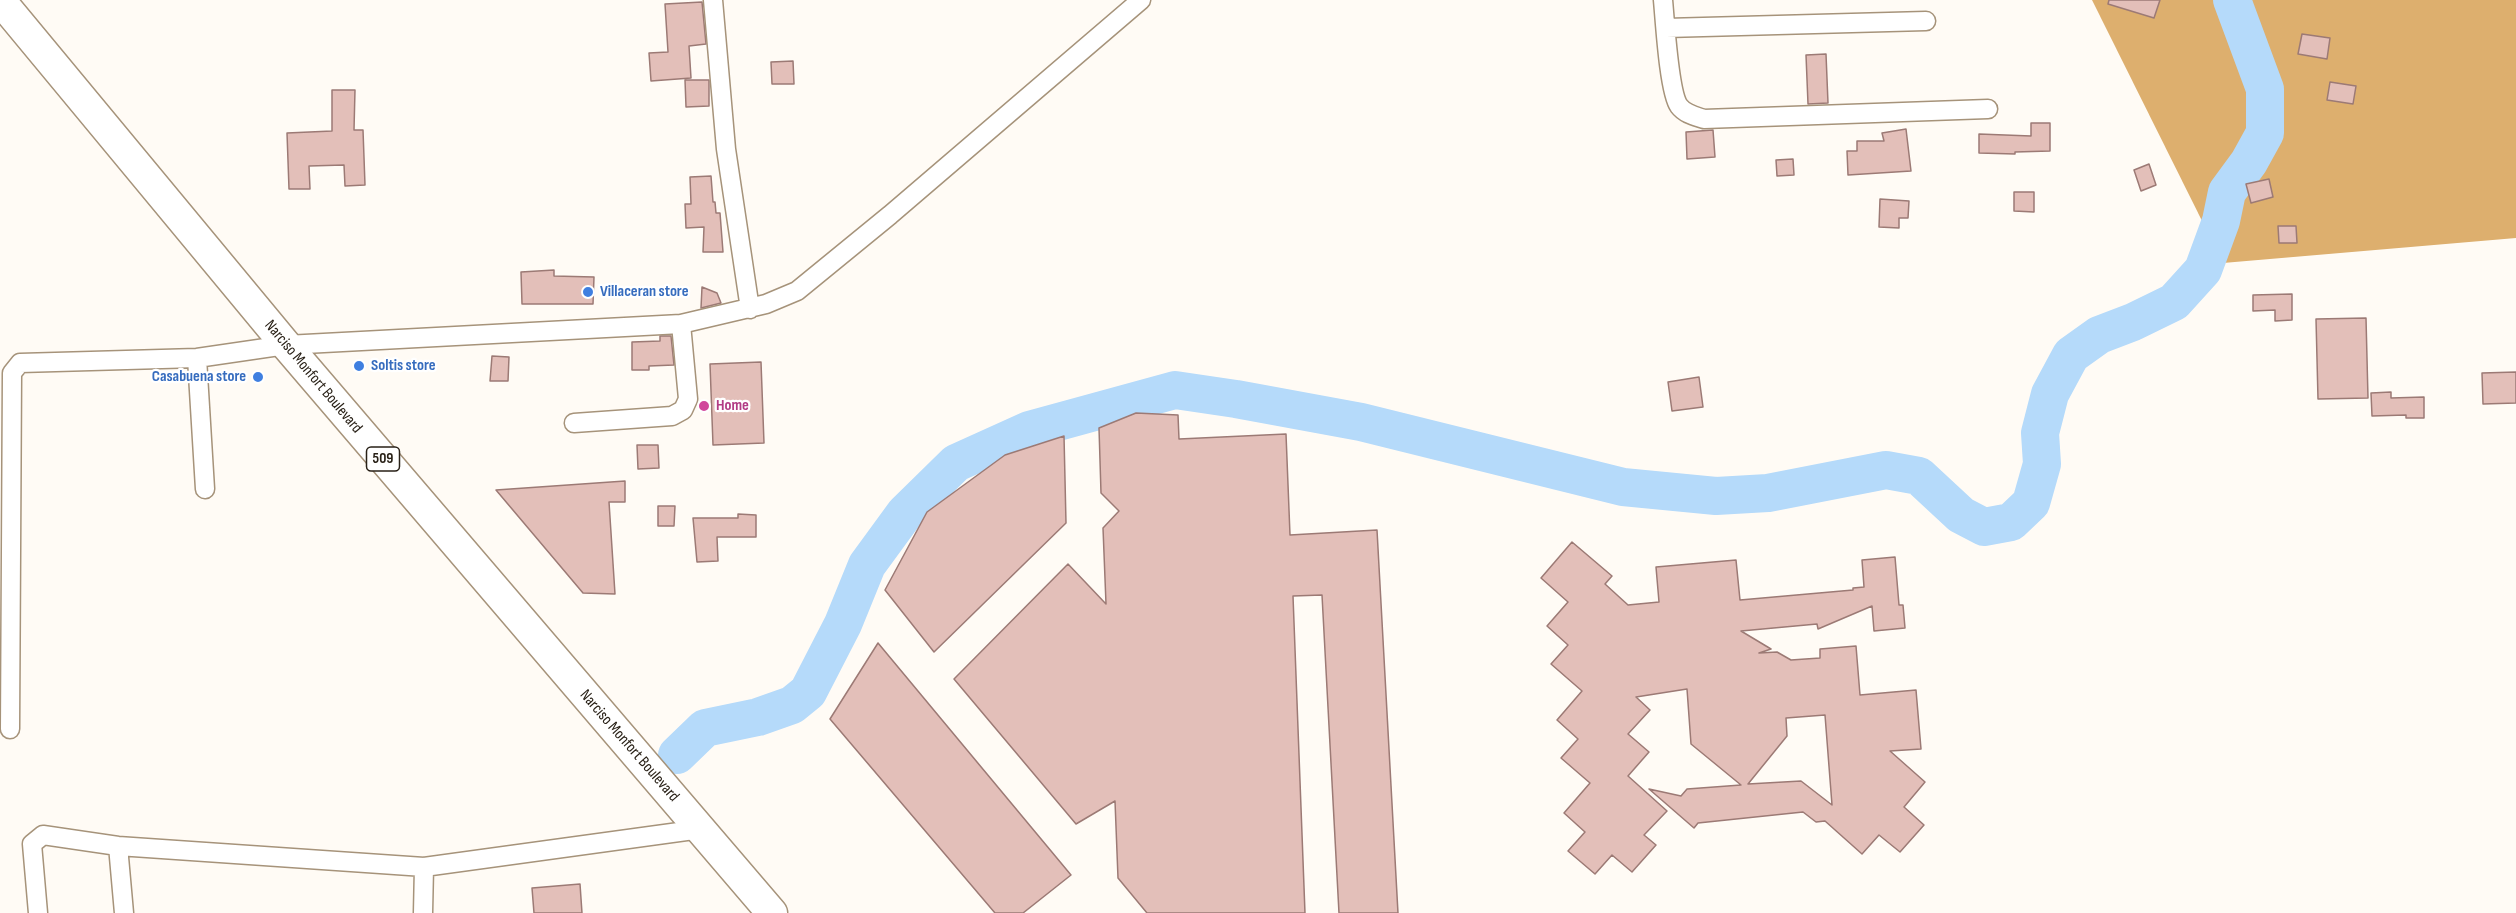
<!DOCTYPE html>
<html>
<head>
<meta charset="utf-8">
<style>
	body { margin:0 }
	canvas { display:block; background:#fffbf5 }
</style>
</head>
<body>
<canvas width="2516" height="913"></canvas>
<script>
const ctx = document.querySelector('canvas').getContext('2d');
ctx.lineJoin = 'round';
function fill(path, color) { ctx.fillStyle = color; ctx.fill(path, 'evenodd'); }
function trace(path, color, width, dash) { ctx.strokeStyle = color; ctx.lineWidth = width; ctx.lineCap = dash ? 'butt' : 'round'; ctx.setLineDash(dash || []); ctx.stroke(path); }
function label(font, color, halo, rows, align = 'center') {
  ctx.font = font + ' "Sofia Sans Condensed",sans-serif'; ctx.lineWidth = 4.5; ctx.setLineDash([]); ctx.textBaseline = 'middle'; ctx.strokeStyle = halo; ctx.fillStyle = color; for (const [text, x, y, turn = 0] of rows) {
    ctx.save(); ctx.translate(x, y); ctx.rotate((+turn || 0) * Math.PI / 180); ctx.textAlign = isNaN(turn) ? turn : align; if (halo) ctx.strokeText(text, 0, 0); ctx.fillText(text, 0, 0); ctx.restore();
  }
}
fill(new Path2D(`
	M 2092,0 L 2516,0 L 2516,238 L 2223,263 Z`), '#ddaf6e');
trace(new Path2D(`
	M 677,755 L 705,728 L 758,717 L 792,705 L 808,692 L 843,624 L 867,565 L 905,513 L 956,463 L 1029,430 L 1175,390 L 1236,399 L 1361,422 L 1623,487 L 1716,496 L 1768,493 L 1886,470 L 1919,476 L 1961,515 L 1984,527 L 2011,522 L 2031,503 L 2042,464 L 2040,433 L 2050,394 L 2071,355 L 2099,335 L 2133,322 L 2174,302 L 2203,270 L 2221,221 L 2227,192 L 2249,162 L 2265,133 L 2265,89 L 2232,0`), '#b5dafa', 38);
const building = new Path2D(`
	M 2109,0 L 2160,0 L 2154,18 L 2108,4 Z
	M 702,2 L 706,44 L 689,46 L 691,78 L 651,81 L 649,53 L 668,52 L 665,4 Z
	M 2302,34 L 2330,38 L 2327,59 L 2298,54 Z
	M 1826,54 L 1828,103 L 1808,104 L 1806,55 Z
	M 793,61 L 794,84 L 772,84 L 771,62 Z
	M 685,80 L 709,80 L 709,106 L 686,107 Z
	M 2330,82 L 2356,86 L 2353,104 L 2327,100 Z
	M 332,90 L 355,90 L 354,130 L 363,130 L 365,185 L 345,186 L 344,165 L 309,166 L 310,189 L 289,189 L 287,133 L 332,131 Z
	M 2031,123 L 2050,123 L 2050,151 L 2015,152 L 2015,154 L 1979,153 L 1979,134 L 2031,136 Z
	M 1906,129 L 1911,171 L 1848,175 L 1847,151 L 1857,151 L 1857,141 L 1884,141 L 1882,133 Z
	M 1713,130 L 1715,157 L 1687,159 L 1686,132 Z
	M 1793,159 L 1794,175 L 1777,176 L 1776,160 Z
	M 2149,164 L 2156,185 L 2141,191 L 2134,170 Z
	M 711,176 L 713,202 L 715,202 L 716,213 L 720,213 L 723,252 L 703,252 L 704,227 L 686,228 L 685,204 L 691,204 L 690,177 Z
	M 2269,179 L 2273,197 L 2251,203 L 2246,184 Z
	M 2014,192 L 2034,192 L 2034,212 L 2014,211 Z
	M 1880,199 L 1909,201 L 1908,218 L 1899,218 L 1899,228 L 1879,227 Z
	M 2278,226 L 2296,226 L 2297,243 L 2279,243 Z
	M 554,270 L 554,276 L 594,277 L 593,304 L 522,304 L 521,272 Z
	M 702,287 L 717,293 L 721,303 L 701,308 Z
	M 2292,294 L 2292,320 L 2275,321 L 2275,310 L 2253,311 L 2253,295 Z
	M 2366,318 L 2368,398 L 2318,399 L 2316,319 Z
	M 660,336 L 671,336 L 674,365 L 649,366 L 649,370 L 632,370 L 632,342 L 660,341 Z
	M 492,356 L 509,357 L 508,381 L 490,381 Z
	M 761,362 L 764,443 L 713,445 L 710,364 Z
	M 2516,372 L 2516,403 L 2483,404 L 2482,373 Z
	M 1699,377 L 1703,407 L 1672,411 L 1668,382 Z
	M 2391,392 L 2391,398 L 2424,397 L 2424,418 L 2406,418 L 2406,415 L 2372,416 L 2371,393 Z
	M 1136,413 L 1178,415 L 1179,439 L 1286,434 L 1290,535 L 1377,530 L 1398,913 L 1339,913 L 1322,595 L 1293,596 L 1305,913 L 1147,913 L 1118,878 L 1115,801 L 1076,824 L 954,679 L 1068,564 L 1106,604 L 1103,528 L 1119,511 L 1101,493 L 1099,428 Z
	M 1064,436 L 1066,523 L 934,652 L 885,590 L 927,512 L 1005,455 Z
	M 637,445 L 658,445 L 659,468 L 638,469 Z
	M 625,481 L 625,502 L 609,502 L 615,594 L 583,593 L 496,490 Z
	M 658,506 L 675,506 L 674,526 L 658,526 Z
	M 738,514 L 756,515 L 756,537 L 717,537 L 718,561 L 697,562 L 693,518 L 738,518 Z
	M 1572,542 L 1612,576 L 1605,584 L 1628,605 L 1659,602 L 1656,567 L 1736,560 L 1740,600 L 1853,590 L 1853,588 L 1864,587 L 1862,560 L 1895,557 L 1899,605 L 1903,605 L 1905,628 L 1874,631 L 1872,606 L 1818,629 L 1817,624 L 1741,631 L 1771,649 L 1759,653 L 1777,652 L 1791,660 L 1820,658 L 1820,649 L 1856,646 L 1860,695 L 1916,690 L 1921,749 L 1890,751 L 1925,782 L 1904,807 L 1924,825 L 1900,852 L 1879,835 L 1862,854 L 1825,821 L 1816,822 L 1803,812 L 1698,823 L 1694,828 L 1649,789 L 1681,796 L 1687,789 L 1741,785 L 1691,744 L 1687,689 L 1636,697 L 1650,710 L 1628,734 L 1649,752 L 1628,776 L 1667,811 L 1644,835 L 1656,845 L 1632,872 L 1612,855 L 1595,874 L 1568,851 L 1585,832 L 1564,813 L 1590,783 L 1561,758 L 1578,739 L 1557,720 L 1582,691 L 1551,664 L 1568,645 L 1547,626 L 1568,602 L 1541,578 ZM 1825,715 L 1832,805 L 1801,781 L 1748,784 L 1787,736 L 1786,718 Z
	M 878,643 L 1071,875 L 1023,913 L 995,913 L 830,719 Z
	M 580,884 L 582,913 L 534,913 L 532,888 Z`);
fill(building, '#e3bfb9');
trace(building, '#9c7a75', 1.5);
const street = new Path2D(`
	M 713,0 L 726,149 L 750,309
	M 1663,0 C 1665,21 1669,92 1679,106 C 1685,114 1695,116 1704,119 L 1988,109
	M 1666,28 L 1926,21
	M 197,358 L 205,489
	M 574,423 L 672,416 L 683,410 L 688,399 L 681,324
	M 10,729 L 12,373 L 20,363 L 197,358 L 286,345 L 681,324 L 766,304 L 797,291 L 890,215 L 1141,0
	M 118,846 L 124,913
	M 38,913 L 32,844 L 43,835 L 118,846 L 424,867 L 701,829
	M 423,913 L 424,867`);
const primary = new Path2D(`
	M 0,0 L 286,345 L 772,913`);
trace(street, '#a6937a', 21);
trace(primary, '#a6937a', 33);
trace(street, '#fff', 18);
trace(primary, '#fff', 30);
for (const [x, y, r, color] of [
	[588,292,6,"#3f7fe0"],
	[359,366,6,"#3f7fe0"],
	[258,377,6,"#3f7fe0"],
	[704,406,6,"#d1479c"]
]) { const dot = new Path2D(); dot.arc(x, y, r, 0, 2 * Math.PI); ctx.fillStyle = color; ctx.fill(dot); trace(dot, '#fff', 2); }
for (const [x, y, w] of [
	[383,459,33]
]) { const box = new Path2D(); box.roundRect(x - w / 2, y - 12, w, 24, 4.5); ctx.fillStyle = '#fff'; ctx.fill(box); trace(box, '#292117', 1.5); }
label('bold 15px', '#292117', null, [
	["509",383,459]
]);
label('bold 16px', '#366cbe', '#fff', [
	["Villaceran store",600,292],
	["Soltis store",371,366],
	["Casabuena store",246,377,"right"]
], 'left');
label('16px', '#292117', '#fff', [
	["Narciso Monfort Boulevard",313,377,50],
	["Narciso Monfort Boulevard",629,746,49]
]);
label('bold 16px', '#b23c85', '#fff', [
	["Home",716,406]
], 'left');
</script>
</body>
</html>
